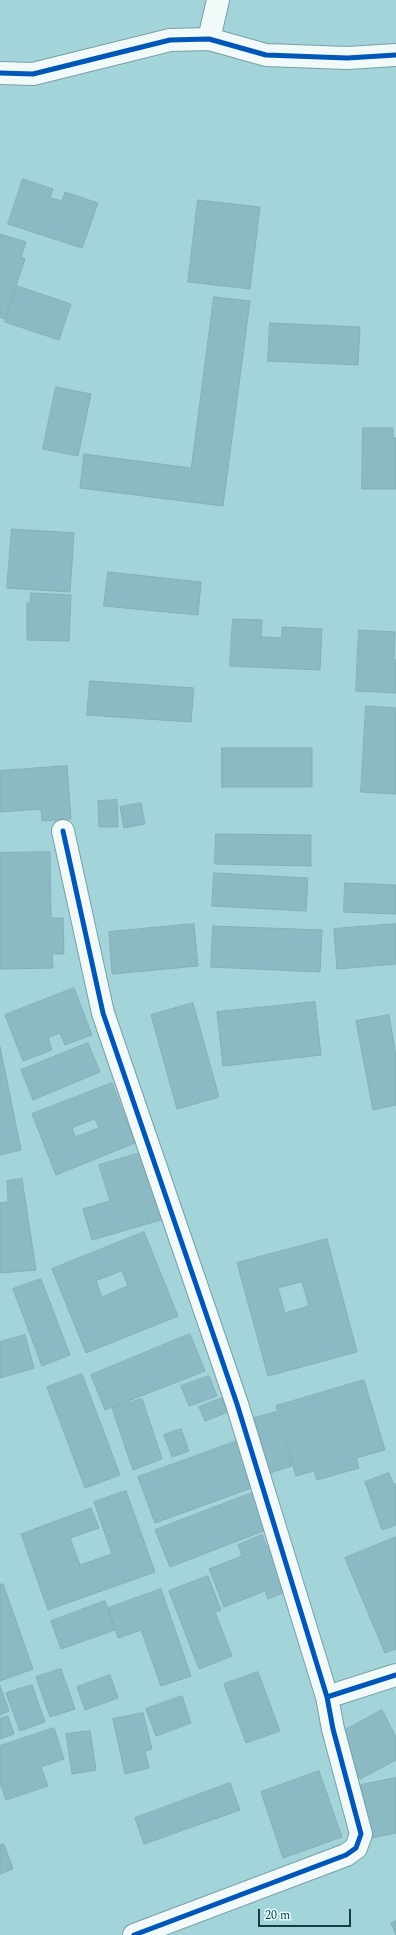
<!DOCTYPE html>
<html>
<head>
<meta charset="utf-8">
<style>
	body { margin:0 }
	#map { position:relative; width:396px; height:1935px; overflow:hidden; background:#a2d4d9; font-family:Spectral,serif }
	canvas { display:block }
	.scale { position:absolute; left:258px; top:1909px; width:93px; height:18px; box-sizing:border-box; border:2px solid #153c40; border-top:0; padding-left:5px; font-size:12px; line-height:14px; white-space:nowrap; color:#153c40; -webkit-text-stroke:3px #e3fcfe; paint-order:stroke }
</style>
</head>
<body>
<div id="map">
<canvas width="396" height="1935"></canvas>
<div class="scale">20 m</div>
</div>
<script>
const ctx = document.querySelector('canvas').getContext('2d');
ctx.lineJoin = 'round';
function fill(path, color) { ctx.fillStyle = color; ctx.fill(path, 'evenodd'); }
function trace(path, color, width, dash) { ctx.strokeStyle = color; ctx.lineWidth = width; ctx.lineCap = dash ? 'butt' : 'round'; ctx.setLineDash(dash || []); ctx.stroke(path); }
const building = new Path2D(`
	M 23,179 L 53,189 L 50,198 L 62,201 L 65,192 L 98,203 L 82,248 L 8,224 Z
	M 198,200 L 260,207 L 250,289 L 188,282 Z
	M 0,234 L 26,242 L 21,257 L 25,259 L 5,319 L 0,317 Z
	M 17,286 L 71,304 L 59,340 L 5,322 Z
	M 214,297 L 250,301 L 223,506 L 80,488 L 84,454 L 191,468 Z
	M 270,323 L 360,327 L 358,365 L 268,361 Z
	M 56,387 L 91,394 L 78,456 L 43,449 Z
	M 363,428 L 393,428 L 393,438 L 396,438 L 396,489 L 362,489 Z
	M 12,529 L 74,533 L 70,592 L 7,588 Z
	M 108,572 L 201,582 L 198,615 L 104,606 Z
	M 31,593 L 71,595 L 69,641 L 27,640 L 27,603 L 30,603 Z
	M 233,619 L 262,620 L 261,637 L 282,638 L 282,627 L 322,629 L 320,670 L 230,666 Z
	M 359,630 L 395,632 L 394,660 L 396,660 L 396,693 L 356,691 Z
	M 90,681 L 194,688 L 191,722 L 87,715 Z
	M 366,706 L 396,708 L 396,794 L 361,792 Z
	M 222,748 L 312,748 L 312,787 L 222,787 Z
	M 67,766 L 71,819 L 42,821 L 41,809 L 0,812 L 0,771 Z
	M 117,800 L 118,827 L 99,827 L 98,801 Z
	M 141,803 L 145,824 L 124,828 L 120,807 Z
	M 216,834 L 311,835 L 311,866 L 215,864 Z
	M 50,852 L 51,918 L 63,918 L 64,954 L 52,954 L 53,968 L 0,969 L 0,853 Z
	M 214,873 L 308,878 L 306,911 L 212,906 Z
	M 345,883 L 396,885 L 396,914 L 344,912 Z
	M 194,924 L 198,966 L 112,974 L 109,932 Z
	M 396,924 L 396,964 L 337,969 L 334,929 Z
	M 213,926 L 322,930 L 320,972 L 211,967 Z
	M 74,988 L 92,1035 L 65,1045 L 60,1033 L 48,1038 L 52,1050 L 23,1061 L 5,1015 Z
	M 315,1002 L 321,1055 L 223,1066 L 217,1012 Z
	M 193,1003 L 219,1097 L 177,1109 L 151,1015 Z
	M 389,1015 L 396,1056 L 396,1105 L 373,1110 L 356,1021 Z
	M 88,1043 L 100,1072 L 33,1100 L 21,1070 Z
	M 0,1047 L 21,1150 L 0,1155 Z
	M 112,1083 L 135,1143 L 56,1175 L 32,1114 ZM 95,1119 L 99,1128 L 75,1137 L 72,1128 Z
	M 144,1152 L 164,1219 L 92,1240 L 83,1209 L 110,1201 L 99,1165 Z
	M 22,1179 L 36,1270 L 0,1273 L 0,1203 L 8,1202 L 7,1181 Z
	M 144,1232 L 178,1316 L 86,1353 L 52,1269 ZM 122,1271 L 128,1286 L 102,1297 L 96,1281 Z
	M 327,1239 L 357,1352 L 268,1376 L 237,1263 ZM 302,1282 L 309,1306 L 285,1313 L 278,1288 Z
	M 41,1279 L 70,1355 L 42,1366 L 13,1289 Z
	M 190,1334 L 205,1371 L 105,1410 L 91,1375 Z
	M 25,1335 L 34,1368 L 0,1378 L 0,1342 Z
	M 82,1374 L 120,1475 L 85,1488 L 47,1387 Z
	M 209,1376 L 217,1396 L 189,1406 L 181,1386 Z
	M 364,1380 L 385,1450 L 356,1458 L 359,1468 L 317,1480 L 314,1471 L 296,1476 L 276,1406 Z
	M 222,1398 L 228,1412 L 205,1421 L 199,1407 Z
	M 142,1399 L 162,1459 L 133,1470 L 112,1408 Z
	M 276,1412 L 292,1466 L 270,1473 L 254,1418 Z
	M 181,1429 L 189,1451 L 172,1457 L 164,1435 Z
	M 240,1440 L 257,1486 L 155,1523 L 138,1477 Z
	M 389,1473 L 394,1485 L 396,1484 L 396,1525 L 382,1530 L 365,1482 Z
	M 126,1491 L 155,1572 L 48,1610 L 21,1534 L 91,1508 L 99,1528 L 70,1538 L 80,1565 L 112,1554 L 94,1502 Z
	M 257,1491 L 271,1528 L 170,1567 L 155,1530 Z
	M 262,1535 L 267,1547 L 270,1546 L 284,1583 L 280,1584 L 283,1593 L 268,1599 L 265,1591 L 224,1607 L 209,1569 L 242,1556 L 238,1545 Z
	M 396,1537 L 396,1649 L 385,1653 L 345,1558 Z
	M 208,1576 L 221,1610 L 215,1612 L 232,1656 L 199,1669 L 169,1591 Z
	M 3,1584 L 33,1669 L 0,1681 L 0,1585 Z
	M 161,1589 L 191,1676 L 161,1686 L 141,1630 L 118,1638 L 108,1608 Z
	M 105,1601 L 115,1630 L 61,1649 L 51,1621 Z
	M 61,1669 L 75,1709 L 50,1717 L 36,1677 Z
	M 258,1672 L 280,1731 L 246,1743 L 224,1684 Z
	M 110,1675 L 118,1698 L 85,1710 L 77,1687 Z
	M 32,1685 L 45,1722 L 20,1731 L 6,1693 Z
	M 0,1686 L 9,1711 L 0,1715 Z
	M 182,1696 L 191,1723 L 156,1736 L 146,1709 Z
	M 382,1710 L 396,1737 L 396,1760 L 360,1779 L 336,1735 Z
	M 143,1713 L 152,1749 L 145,1751 L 149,1768 L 125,1774 L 113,1719 Z
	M 8,1716 L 14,1734 L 0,1739 L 0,1719 Z
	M 54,1728 L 64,1759 L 41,1767 L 48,1786 L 6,1800 L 0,1783 L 0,1746 Z
	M 90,1731 L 96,1770 L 72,1774 L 66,1734 Z
	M 319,1771 L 342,1837 L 283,1858 L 261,1792 Z
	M 396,1778 L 396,1833 L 372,1838 L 361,1785 Z
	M 230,1783 L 240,1810 L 144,1844 L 135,1818 Z
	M 4,1844 L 13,1869 L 0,1874 L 0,1845 Z
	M 396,1921 L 396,1935 L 391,1923 Z`);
fill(building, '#8bbac4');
trace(building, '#88aeb5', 1);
const minor = new Path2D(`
	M 209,39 L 218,0
	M 0,73 L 33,74 L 170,40 L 209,39 L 266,55 L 347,58 L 396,55
	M 63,831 L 103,1013 L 237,1404 L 327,1697 L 396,1675
	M 134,1935 L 346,1855 L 356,1848 L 361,1834 L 333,1729 L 327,1697`);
trace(minor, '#78a1a5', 24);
trace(minor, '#f1f9f9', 22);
trace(new Path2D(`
	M 0,73 L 33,74 L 170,40 L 209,39 L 266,55 L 347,58 L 396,55
	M 63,831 L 103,1013 L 237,1404 L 327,1697 L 396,1675
	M 134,1935 L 346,1855 L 356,1848 L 361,1834 L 333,1729 L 327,1697`), '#0057b8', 5);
</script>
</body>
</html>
